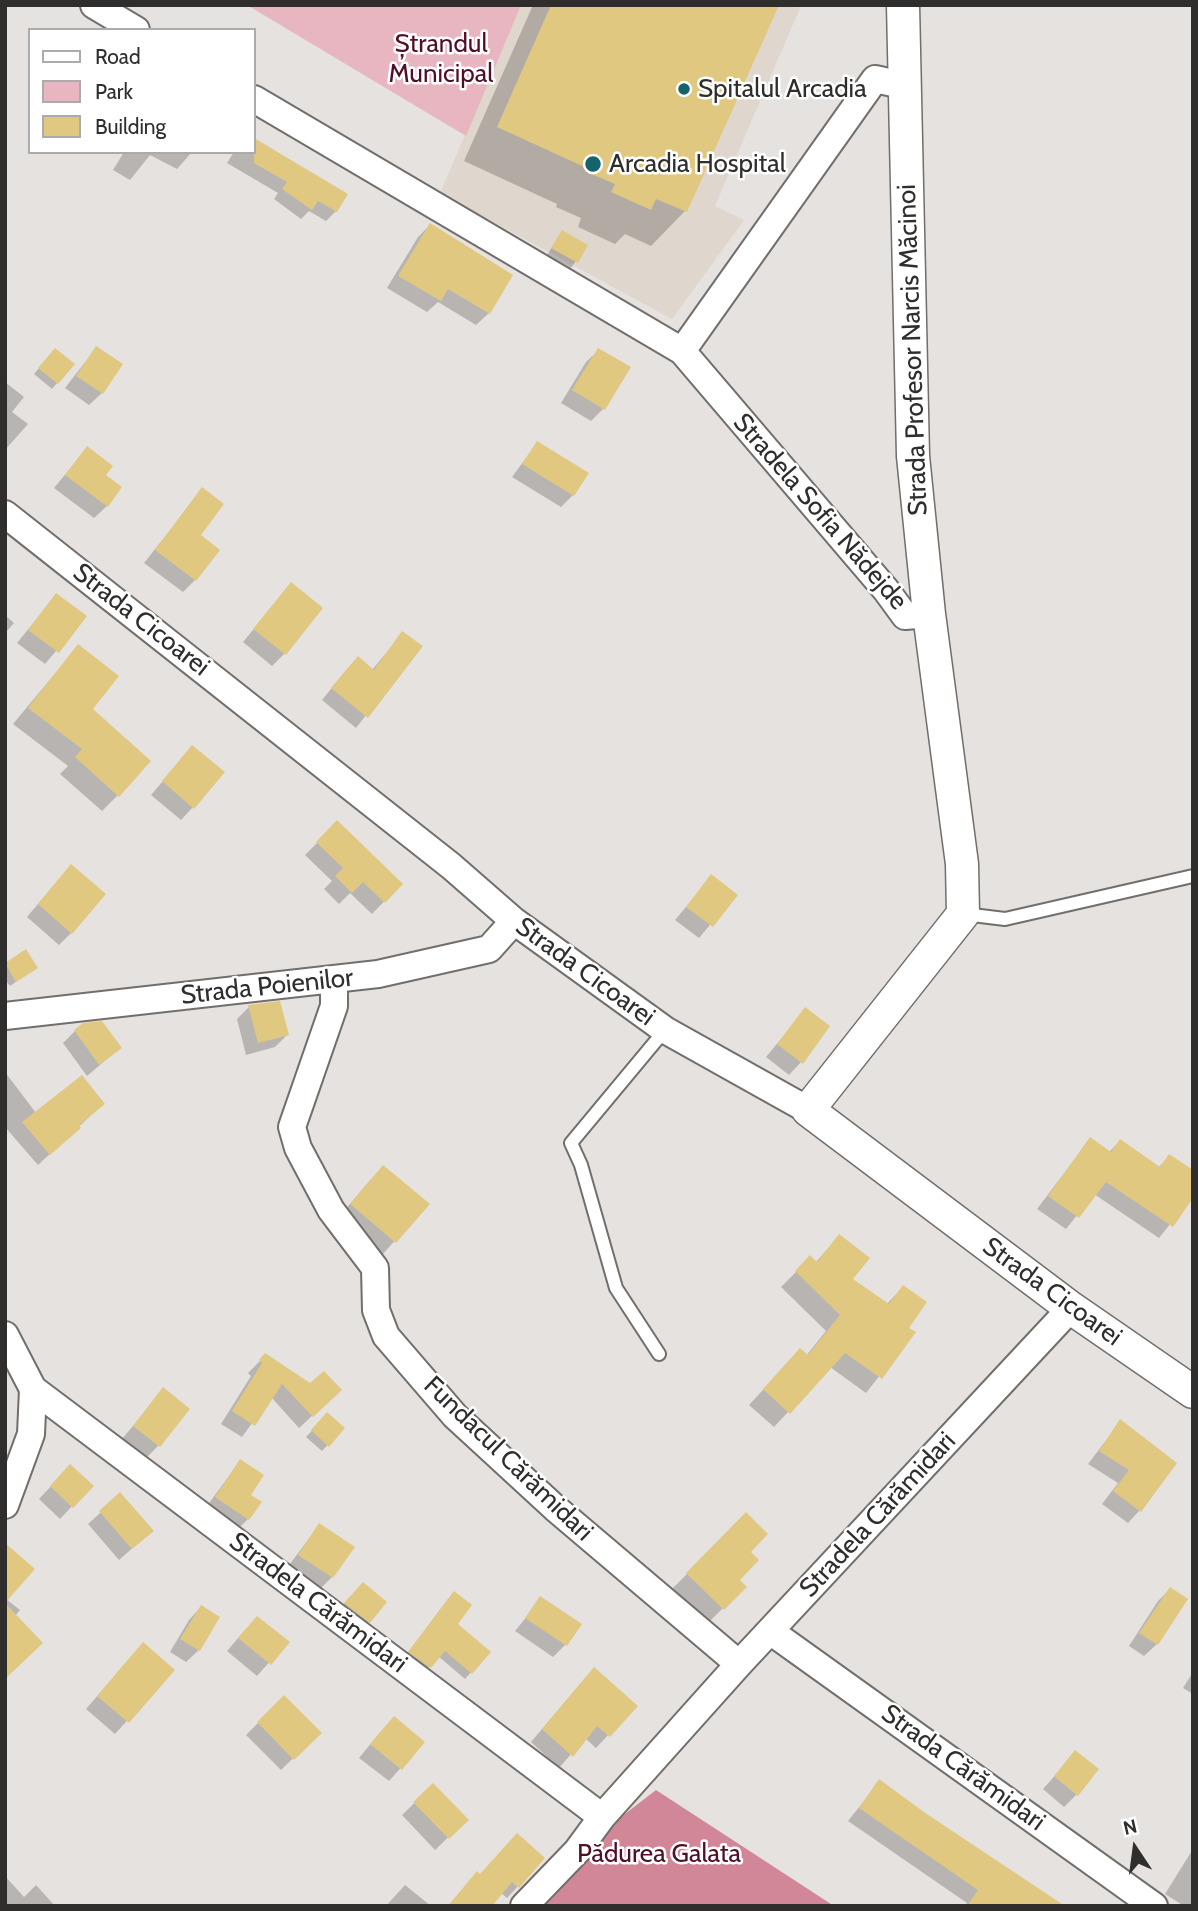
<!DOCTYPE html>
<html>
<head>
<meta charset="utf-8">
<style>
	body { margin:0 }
	#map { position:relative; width:1198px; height:1911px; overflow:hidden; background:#e5e2df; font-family:Cabin,sans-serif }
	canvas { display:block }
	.frame { position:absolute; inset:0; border:7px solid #2f2e2d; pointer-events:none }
	.legend { position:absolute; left:28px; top:28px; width:228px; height:126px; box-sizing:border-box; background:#fff; border:2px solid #acabab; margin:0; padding:9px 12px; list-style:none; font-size:21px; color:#2f2e2d }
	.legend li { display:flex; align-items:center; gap:14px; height:35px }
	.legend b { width:35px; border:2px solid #acabab }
	.north { position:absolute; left:1100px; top:1813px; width:70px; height:70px; -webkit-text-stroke:5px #fff; paint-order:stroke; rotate:347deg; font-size:19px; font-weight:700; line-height:28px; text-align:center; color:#2f2e2d }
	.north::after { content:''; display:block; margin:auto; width:24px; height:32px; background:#2f2e2d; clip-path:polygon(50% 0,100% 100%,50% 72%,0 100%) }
</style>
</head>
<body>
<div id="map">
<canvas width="1198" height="1911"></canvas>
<div class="frame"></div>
<ul class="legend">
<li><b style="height:9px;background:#fff"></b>Road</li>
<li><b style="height:19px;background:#e7b6c1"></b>Park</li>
<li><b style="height:19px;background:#e1c881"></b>Building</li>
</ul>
<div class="north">N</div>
</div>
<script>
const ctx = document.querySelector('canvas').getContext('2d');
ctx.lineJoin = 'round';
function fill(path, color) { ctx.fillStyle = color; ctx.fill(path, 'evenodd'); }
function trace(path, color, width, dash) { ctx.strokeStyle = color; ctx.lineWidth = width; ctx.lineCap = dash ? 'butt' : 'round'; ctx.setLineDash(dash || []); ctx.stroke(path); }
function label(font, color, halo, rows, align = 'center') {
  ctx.font = font + ' Cabin,sans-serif'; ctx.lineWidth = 5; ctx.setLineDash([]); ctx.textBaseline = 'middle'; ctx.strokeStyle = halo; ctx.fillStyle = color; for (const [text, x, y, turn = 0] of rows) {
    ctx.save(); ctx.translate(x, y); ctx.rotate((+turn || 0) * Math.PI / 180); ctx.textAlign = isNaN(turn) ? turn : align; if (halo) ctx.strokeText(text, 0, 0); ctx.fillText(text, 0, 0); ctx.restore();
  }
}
fill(new Path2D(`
	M 521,5 L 794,5 L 800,8 L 715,206 L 744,220 L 672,319 L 440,193 Z`), '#dfd6ce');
fill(new Path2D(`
	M 247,5 L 521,5 L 466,136 Z`), '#e7b6c1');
fill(new Path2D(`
	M 656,1790 L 834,1906 L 530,1906 L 577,1851 Z`), '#d28799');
fill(new Path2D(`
	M 533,5 L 777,5 L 685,211 L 651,246 L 625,234 L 615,244 L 578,227 L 581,218 L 556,207 L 557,204 L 464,161 Z
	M 254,140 L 345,195 L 336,211 L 326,221 L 309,211 L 301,219 L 274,199 L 278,193 L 227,163 L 234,152 L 254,152 Z
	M 124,152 L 192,152 L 177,169 L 150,155 L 130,180 L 113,170 Z
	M 430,225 L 489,313 L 476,325 L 438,302 L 427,312 L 387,288 L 418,237 Z
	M 562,232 L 586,246 L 571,268 L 547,255 Z
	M 96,348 L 102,393 L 89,405 L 65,388 Z
	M 599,350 L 603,409 L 591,421 L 561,403 L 586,362 Z
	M 49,356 L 57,383 L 52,389 L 34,374 Z
	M 5,382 L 24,397 L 12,412 L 28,424 L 5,450 Z
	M 537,443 L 573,495 L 561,507 L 512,477 Z
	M 87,448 L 107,506 L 94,518 L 54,488 Z
	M 202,490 L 195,580 L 183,592 L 144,563 Z
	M 291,584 L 284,654 L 272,666 L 243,642 Z
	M 56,595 L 85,617 L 45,664 L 17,643 Z
	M 5,615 L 14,623 L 5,633 Z
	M 402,634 L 420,646 L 356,728 L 322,700 L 347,669 L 372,670 Z
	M 78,646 L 91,710 L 118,795 L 102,811 L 60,774 L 68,766 L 13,724 Z
	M 192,747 L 193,807 L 181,820 L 151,795 Z
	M 337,823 L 401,884 L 372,914 L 350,893 L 339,904 L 324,889 L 332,881 L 305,855 Z
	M 711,877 L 735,895 L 699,938 L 675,920 Z
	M 59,879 L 71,933 L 59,945 L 27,917 Z
	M 25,951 L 36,968 L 10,986 L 5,980 L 5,965 Z
	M 249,1007 L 287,1035 L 275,1047 L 246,1055 L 237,1019 Z
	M 805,1010 L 801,1062 L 789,1075 L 766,1057 Z
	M 75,1031 L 120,1048 L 87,1076 L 63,1043 Z
	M 5,1072 L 36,1113 L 103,1104 L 38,1165 L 5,1127 Z
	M 1090,1139 L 1109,1152 L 1120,1141 L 1158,1168 L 1169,1156 L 1193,1195 L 1159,1238 L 1094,1194 L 1066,1229 L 1037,1209 Z
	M 371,1179 L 427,1204 L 383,1254 L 339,1217 Z
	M 839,1236 L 851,1279 L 886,1305 L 903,1287 L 907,1328 L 913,1333 L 866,1393 L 830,1367 L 774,1427 L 749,1405 L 786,1365 L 806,1356 L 826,1331 L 781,1287 L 810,1258 L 815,1263 Z
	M 265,1356 L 311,1385 L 327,1402 L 299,1428 L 271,1397 L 242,1437 L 221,1424 L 251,1376 L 248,1373 Z
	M 163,1390 L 158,1446 L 146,1458 L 122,1439 Z
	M 327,1414 L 343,1429 L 322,1451 L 306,1437 Z
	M 1120,1422 L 1140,1510 L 1128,1523 L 1102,1504 L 1118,1483 L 1088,1464 Z
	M 240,1461 L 248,1519 L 236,1531 L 204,1510 Z
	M 70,1466 L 91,1486 L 60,1519 L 39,1499 Z
	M 120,1495 L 152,1531 L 119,1560 L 88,1524 Z
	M 746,1515 L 748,1552 L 738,1580 L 744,1587 L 704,1627 L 669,1592 Z
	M 319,1525 L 332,1577 L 320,1589 L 287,1568 Z
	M 5,1545 L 6,1599 L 20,1610 L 15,1616 L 5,1678 Z
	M 1170,1589 L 1157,1644 L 1144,1656 L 1129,1646 L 1158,1601 Z
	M 351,1596 L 369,1622 L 357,1634 L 333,1616 Z
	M 448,1599 L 456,1624 L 489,1652 L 465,1679 L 438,1656 L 424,1673 L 404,1658 Z
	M 541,1599 L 565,1645 L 553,1657 L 515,1631 Z
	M 201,1607 L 199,1650 L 186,1662 L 170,1652 L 189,1620 Z
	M 245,1630 L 287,1642 L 257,1676 L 227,1651 Z
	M 131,1657 L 173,1670 L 115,1734 L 86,1709 Z
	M 1193,1672 L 1193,1694 L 1183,1688 Z
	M 582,1682 L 635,1706 L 596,1748 L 585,1738 L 559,1768 L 531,1742 Z
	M 284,1697 L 319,1733 L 281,1770 L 246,1735 Z
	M 382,1730 L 423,1743 L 389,1781 L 359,1758 Z
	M 1076,1752 L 1077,1794 L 1064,1807 L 1043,1789 Z
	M 879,1782 L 1063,1906 L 966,1906 L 967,1903 L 848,1821 Z
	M 433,1785 L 466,1820 L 435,1850 L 402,1815 Z
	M 1193,1849 L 1193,1906 L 1184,1906 L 1165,1894 Z
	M 543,1859 L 507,1898 L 501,1893 L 448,1906 L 477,1873 L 480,1876 Z
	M 5,1876 L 24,1897 L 36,1885 L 55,1906 L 5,1906 Z
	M 405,1885 L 431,1906 L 386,1906 Z`), '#0003');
fill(new Path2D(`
	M 551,5 L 779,5 L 687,212 L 656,199 L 651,210 L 611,192 L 615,184 L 589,173 L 591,170 L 497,127 Z
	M 254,138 L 348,194 L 337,212 L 318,201 L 312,210 L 282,189 L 287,182 L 254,163 Z
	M 430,223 L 513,275 L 490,314 L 448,289 L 441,301 L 398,276 Z
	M 562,230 L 588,245 L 578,263 L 551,248 Z
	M 96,346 L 123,364 L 103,394 L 76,376 Z
	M 55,348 L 75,364 L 58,384 L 38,368 Z
	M 598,348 L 631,367 L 605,410 L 572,390 Z
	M 537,441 L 589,473 L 574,496 L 522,464 Z
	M 87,446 L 113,466 L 106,475 L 122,487 L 108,507 L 65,475 Z
	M 202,487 L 224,504 L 201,535 L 220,550 L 196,581 L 155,550 Z
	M 291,582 L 323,608 L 286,655 L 253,629 Z
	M 56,593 L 87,616 L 59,653 L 28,630 Z
	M 402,631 L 423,646 L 368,718 L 331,688 L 358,656 L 374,670 Z
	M 78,644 L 119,676 L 93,709 L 151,761 L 119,797 L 75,757 L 82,749 L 28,708 Z
	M 192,745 L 225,772 L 194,809 L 162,781 Z
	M 337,820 L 403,884 L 385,903 L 363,882 L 352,893 L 335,876 L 343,868 L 316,842 Z
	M 71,864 L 106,894 L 72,934 L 38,904 Z
	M 711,874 L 738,895 L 713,927 L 686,907 Z
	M 26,949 L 38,968 L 16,982 L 5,963 Z
	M 280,1001 L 289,1035 L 258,1043 L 248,1005 Z
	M 805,1007 L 830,1026 L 803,1064 L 777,1044 Z
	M 102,1021 L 122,1048 L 99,1065 L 74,1030 L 83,1023 Z
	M 82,1075 L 105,1104 L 79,1125 L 81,1128 L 50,1155 L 22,1122 Z
	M 1090,1137 L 1111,1152 L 1120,1139 L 1160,1167 L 1169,1154 L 1193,1170 L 1193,1198 L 1173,1227 L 1106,1182 L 1079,1218 L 1048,1196 Z
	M 383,1165 L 430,1204 L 396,1243 L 350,1204 Z
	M 839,1234 L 870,1258 L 853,1279 L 889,1304 L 903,1285 L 927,1302 L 909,1328 L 916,1332 L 882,1379 L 845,1353 L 790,1414 L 763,1389 L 800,1348 L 808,1355 L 840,1315 L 795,1271 L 810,1255 L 817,1262 Z
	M 265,1353 L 310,1383 L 324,1371 L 342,1390 L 313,1417 L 282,1384 L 255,1426 L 232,1411 L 262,1363 L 259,1360 Z
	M 163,1387 L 190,1409 L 160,1447 L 133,1426 Z
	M 327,1412 L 345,1428 L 329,1447 L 311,1430 Z
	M 1120,1419 L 1177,1463 L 1141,1512 L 1113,1491 L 1129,1470 L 1099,1451 Z
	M 240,1459 L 264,1475 L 251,1495 L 262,1502 L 249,1520 L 215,1497 Z
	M 70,1464 L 94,1486 L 73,1508 L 50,1486 Z
	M 120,1492 L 154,1531 L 132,1549 L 99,1511 Z
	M 746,1512 L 768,1534 L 751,1552 L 759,1560 L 740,1580 L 747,1587 L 724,1610 L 686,1573 Z
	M 319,1523 L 355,1547 L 333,1578 L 298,1555 Z
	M 5,1543 L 35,1569 L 5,1603 Z
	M 363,1582 L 387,1602 L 370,1623 L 344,1603 Z
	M 1170,1587 L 1188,1599 L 1158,1645 L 1139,1633 Z
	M 454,1591 L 472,1605 L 458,1624 L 491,1652 L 472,1674 L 445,1651 L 431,1668 L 408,1652 Z
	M 540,1596 L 582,1624 L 567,1646 L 525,1618 Z
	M 5,1603 L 43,1643 L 5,1679 Z
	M 201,1605 L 220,1617 L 200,1651 L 180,1639 Z
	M 257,1616 L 290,1642 L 271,1665 L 238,1638 Z
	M 143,1642 L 175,1670 L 129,1723 L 97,1696 Z
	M 594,1667 L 638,1706 L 610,1737 L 597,1726 L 573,1757 L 542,1729 Z
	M 284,1695 L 322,1733 L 294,1760 L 257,1722 Z
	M 394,1716 L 425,1742 L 402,1770 L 370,1744 Z
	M 1075,1750 L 1099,1769 L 1078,1796 L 1054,1776 Z
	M 879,1779 L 928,1815 L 1065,1906 L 967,1906 L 978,1890 L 859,1808 Z
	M 433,1783 L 469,1820 L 449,1839 L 413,1802 Z
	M 517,1833 L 545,1858 L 519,1888 L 512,1882 L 492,1906 L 448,1906 L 477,1871 L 480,1874 Z`), '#e1c881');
const service = new Path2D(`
	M 964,914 L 1005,919 L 1193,876
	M 659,1354 L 616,1288 L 581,1165 L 571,1143 L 665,1030`);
const minor = new Path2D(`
	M 94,5 L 136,30
	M 254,99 L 682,351 L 886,590 L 905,616 L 929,614
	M 682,351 L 875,79 L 902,85
	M 5,514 L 451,866 L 514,921 L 665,1030 L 808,1110
	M 334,981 L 334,1006 L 292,1127 L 298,1148 L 331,1210 L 375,1268 L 376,1310 L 386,1336 L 455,1416 L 555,1508 L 739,1664
	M 5,1016 L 378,974 L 489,949 L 514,921
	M 5,1335 L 33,1389 L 602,1817
	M 5,1505 L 31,1434 L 33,1389
	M 770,1631 L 1154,1906
	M 524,1906 L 577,1851 L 602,1817 L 739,1664 L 1071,1308`);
const tertiary = new Path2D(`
	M 903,5 L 913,456 L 929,614 L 962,864 L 963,914 L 808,1110 L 1071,1308 L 1193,1392`);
trace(service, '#716e6b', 16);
trace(minor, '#716e6b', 30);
trace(tertiary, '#716e6b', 35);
trace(service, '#fff', 12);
trace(minor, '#fff', 26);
trace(tertiary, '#fff', 32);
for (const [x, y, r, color] of [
	[684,89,7,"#16636c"],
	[593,164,9,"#16636c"]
]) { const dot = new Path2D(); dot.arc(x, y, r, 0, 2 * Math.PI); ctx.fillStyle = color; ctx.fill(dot); trace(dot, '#fff', 2.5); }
label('26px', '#510e27', '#fff', [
	["Ștrandul",441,44],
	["Municipal",441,74],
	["Pădurea Galata",659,1854]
]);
label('26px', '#2f2e2d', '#fff', [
	["Spitalul Arcadia",698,89],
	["Arcadia Hospital",609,164]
], 'left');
label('26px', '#2f2e2d', '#fff', [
	["Strada Profesor Narcis Măcinoi",913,350,-92],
	["Stradela Sofia Nădejde",820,512,49],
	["Strada Cicoarei",141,620,38],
	["Strada Cicoarei",585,972,36],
	["Strada Poienilor",267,987,-6],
	["Strada Cicoarei",1052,1292,36],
	["Fundacul Cărămidari",508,1459,44],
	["Stradela Cărămidari",878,1515,-47],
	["Stradela Cărămidari",318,1603,37],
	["Strada Cărămidari",963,1768,36]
]);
</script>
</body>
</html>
